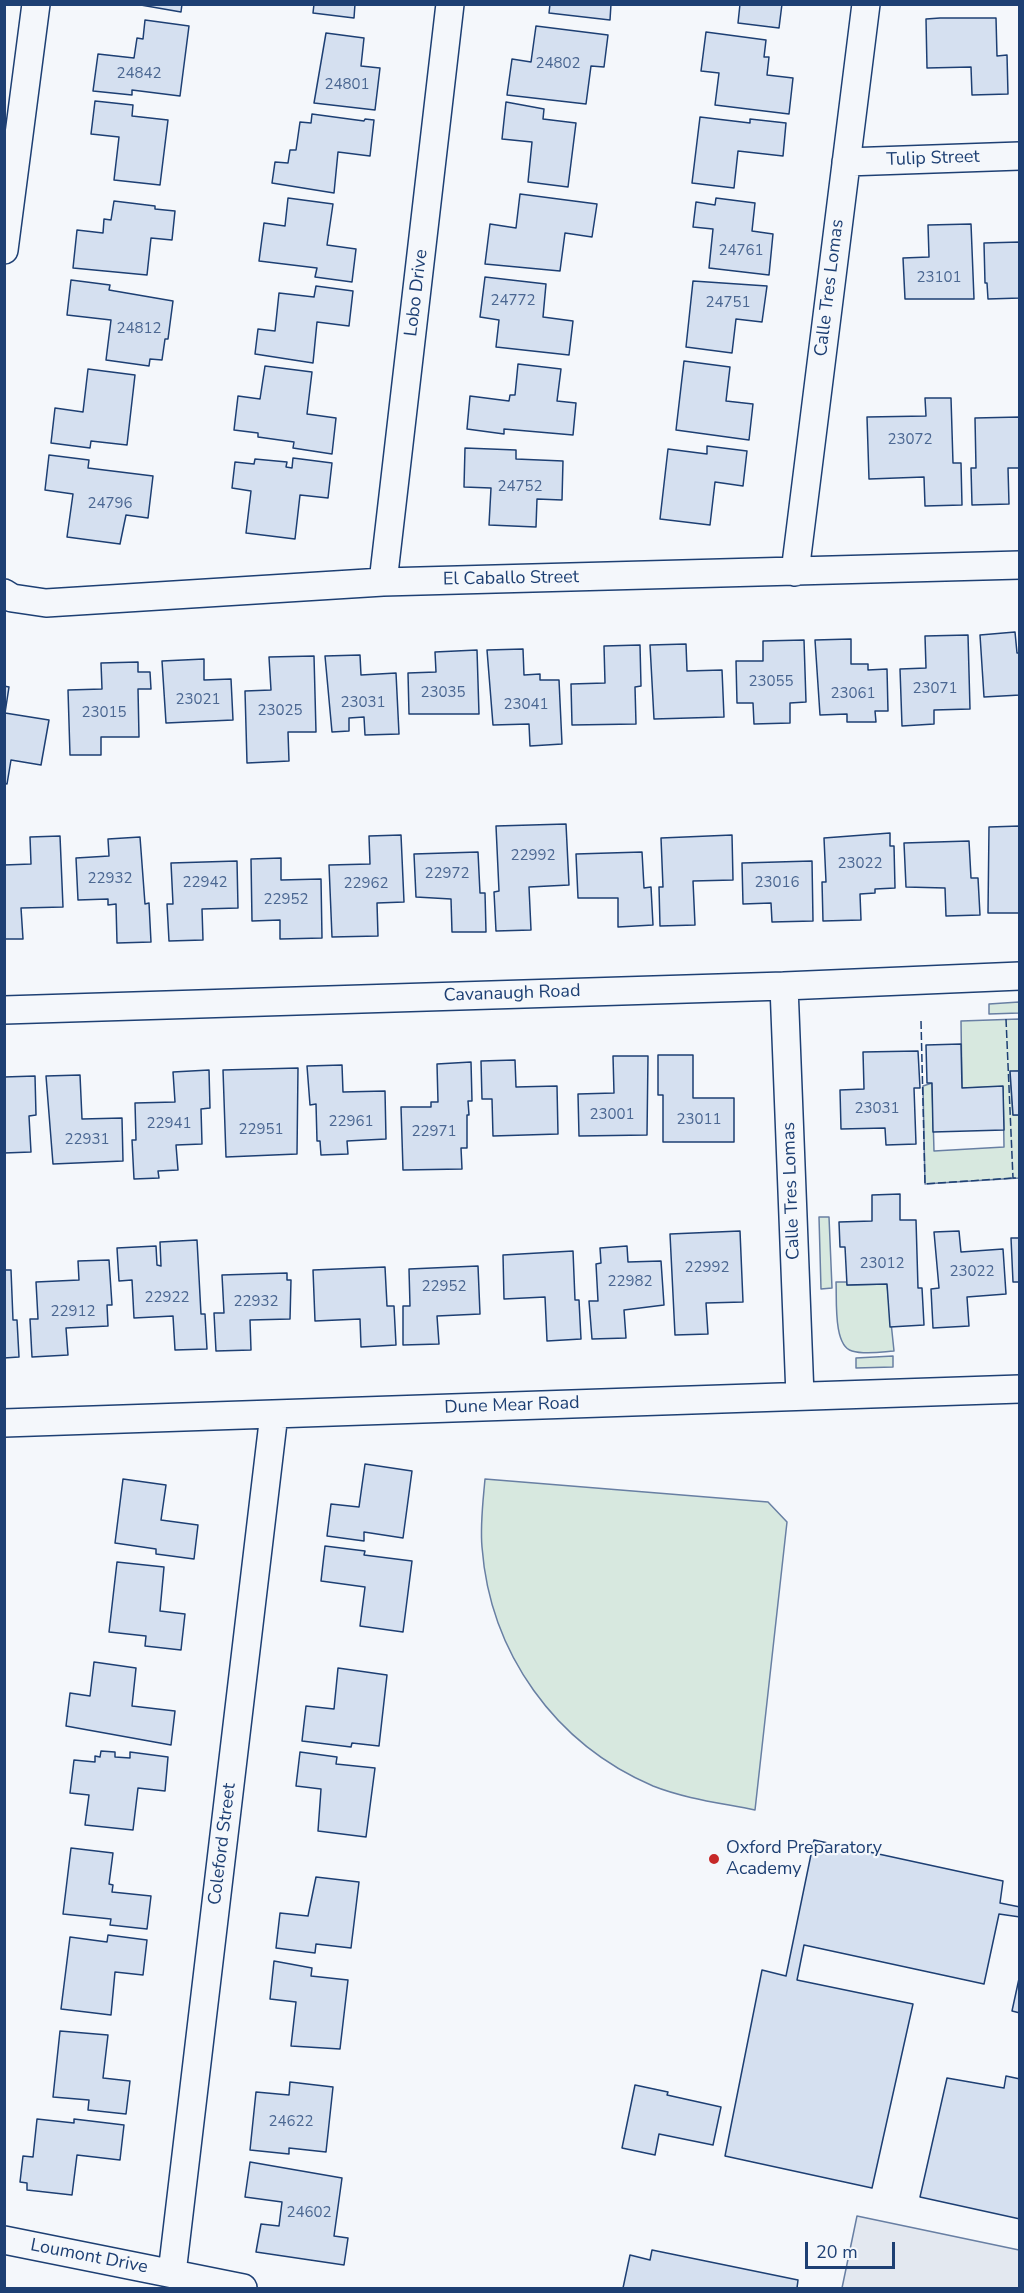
<!DOCTYPE html>
<html>
<head>
<meta charset="utf-8">
<style>
	body { margin:0 }
	#map { position:relative; width:1024px; height:2293px; overflow:hidden; background:#f4f7fb; font-family:"Nunito Sans",sans-serif }
	canvas { display:block }
	.frame { position:absolute; inset:0; border:6px solid #1d3f73; pointer-events:none }
	.scale { position:absolute; left:805px; top:2242px; width:90px; height:27px; box-sizing:border-box; border:3px solid #1d3f73; border-top:0; padding-left:8px; font-size:18px; line-height:21px; white-space:nowrap; color:#1d3f73; -webkit-text-stroke:4px #f4f7fb; paint-order:stroke }
</style>
</head>
<body>
<div id="map">
<canvas width="1024" height="2293"></canvas>
<div class="frame"></div>
<div class="scale">20 m</div>
</div>
<script>
const ctx = document.querySelector('canvas').getContext('2d');
ctx.lineJoin = 'round';
function fill(path, color) { ctx.fillStyle = color; ctx.fill(path, 'evenodd'); }
function trace(path, color, width, dash) { ctx.strokeStyle = color; ctx.lineWidth = width; ctx.lineCap = dash ? 'butt' : 'round'; ctx.setLineDash(dash || []); ctx.stroke(path); }
function label(font, color, halo, rows, align = 'center') {
  ctx.font = font + ' "Nunito Sans",sans-serif'; ctx.lineWidth = 4.5; ctx.setLineDash([]); ctx.textBaseline = 'middle'; ctx.strokeStyle = halo; ctx.fillStyle = color; for (const [text, x, y, turn = 0] of rows) {
    ctx.save(); ctx.translate(x, y); ctx.rotate((+turn || 0) * Math.PI / 180); ctx.textAlign = isNaN(turn) ? turn : align; if (halo) ctx.strokeText(text, 0, 0); ctx.fillText(text, 0, 0); ctx.restore();
  }
}
const green = new Path2D(`
	M 1019,1002 L 1019,1013 L 989,1014 L 989,1004 Z
	M 1019,1019 L 1019,1071 L 1010,1072 L 1013,1115 L 1019,1115 L 1019,1178 L 925,1184 L 923,1086 L 932,1083 L 934,1151 L 1004,1147 L 1003,1087 L 962,1088 L 961,1021 Z
	M 819,1217 L 829,1217 L 832,1288 L 821,1289 Z
	M 836,1282 L 847,1282 L 847,1285 L 887,1284 L 894,1351 C 881,1352 865,1355 852,1351 C 833,1346 837,1299 836,1282 Z
	M 893,1356 L 893,1367 L 856,1368 L 856,1358 Z
	M 485,1479 L 768,1502 L 787,1522 L 755,1810 C 721,1803 686,1799 653,1786 C 555,1744 490,1653 482,1547 C 480,1525 483,1502 485,1479 Z`);
fill(green, '#d7e8df');
trace(green, '#687fa3', 1.5);
const parking = new Path2D(`
	M 857,2216 L 1019,2250 L 1019,2288 L 842,2288 Z`);
fill(parking, '#e3e8f0');
trace(parking, '#687fa3', 1.5);
const building = new Path2D(`
	M 135,4 L 182,4 L 181,12 Z
	M 314,4 L 355,4 L 354,18 L 313,13 Z
	M 550,4 L 611,4 L 610,20 L 549,13 Z
	M 740,4 L 782,4 L 779,28 L 738,23 Z
	M 940,18 L 996,18 L 997,56 L 1007,55 L 1008,94 L 972,95 L 971,67 L 927,68 L 926,19 Z
	M 145,20 L 189,26 L 180,96 L 132,90 L 132,95 L 93,91 L 98,54 L 134,58 L 137,38 L 143,39 Z
	M 536,26 L 608,35 L 604,67 L 591,66 L 586,104 L 507,95 L 512,59 L 531,62 Z
	M 706,32 L 766,40 L 764,57 L 769,57 L 767,75 L 793,78 L 789,114 L 715,105 L 719,73 L 701,71 Z
	M 326,33 L 364,38 L 361,66 L 380,68 L 375,110 L 314,103 Z
	M 95,101 L 133,105 L 132,116 L 168,120 L 160,185 L 114,180 L 119,137 L 91,134 Z
	M 506,102 L 544,109 L 543,119 L 576,123 L 568,187 L 528,182 L 532,142 L 502,139 Z
	M 312,114 L 364,121 L 365,119 L 374,120 L 370,156 L 338,152 L 334,193 L 272,183 L 275,162 L 288,163 L 290,150 L 296,150 L 300,122 L 311,123 Z
	M 700,117 L 750,123 L 750,119 L 786,123 L 783,156 L 738,151 L 734,188 L 692,183 Z
	M 520,194 L 597,204 L 592,237 L 565,233 L 560,271 L 485,264 L 490,224 L 516,228 Z
	M 288,198 L 333,204 L 327,245 L 356,249 L 352,282 L 315,277 L 317,268 L 259,261 L 264,223 L 285,226 Z
	M 716,198 L 755,203 L 752,231 L 773,234 L 769,275 L 709,268 L 713,229 L 693,227 L 696,202 L 715,205 Z
	M 114,201 L 155,206 L 155,209 L 175,211 L 172,240 L 151,238 L 147,275 L 73,268 L 77,230 L 103,233 L 104,219 L 111,220 Z
	M 971,224 L 974,299 L 905,299 L 903,258 L 929,257 L 928,225 Z
	M 1020,242 L 1020,298 L 988,299 L 987,283 L 985,283 L 984,243 Z
	M 485,277 L 546,284 L 543,317 L 573,321 L 569,355 L 496,347 L 499,320 L 480,317 Z
	M 71,280 L 110,285 L 109,290 L 173,301 L 168,339 L 165,339 L 162,360 L 150,359 L 149,366 L 106,360 L 111,320 L 67,315 Z
	M 693,281 L 767,286 L 762,322 L 736,319 L 732,353 L 686,347 Z
	M 316,286 L 353,291 L 349,326 L 317,322 L 313,363 L 255,354 L 258,329 L 275,331 L 279,293 L 314,297 Z
	M 684,361 L 730,367 L 726,401 L 753,404 L 749,440 L 676,430 Z
	M 518,364 L 561,369 L 557,401 L 576,403 L 573,435 L 504,429 L 504,434 L 467,429 L 470,396 L 509,401 L 510,395 L 515,395 Z
	M 265,366 L 312,372 L 307,414 L 336,418 L 332,454 L 293,448 L 294,442 L 258,437 L 258,433 L 234,430 L 238,396 L 260,399 Z
	M 88,369 L 135,375 L 127,445 L 91,441 L 90,448 L 51,443 L 55,408 L 83,412 Z
	M 925,398 L 951,398 L 953,463 L 961,463 L 962,505 L 925,506 L 924,477 L 869,479 L 867,417 L 926,416 Z
	M 1020,417 L 1020,468 L 1008,468 L 1009,504 L 972,505 L 971,468 L 976,468 L 975,418 Z
	M 707,446 L 747,451 L 743,486 L 715,482 L 710,525 L 660,519 L 668,449 L 707,454 Z
	M 465,448 L 516,450 L 516,459 L 563,461 L 562,500 L 537,499 L 536,527 L 489,525 L 491,488 L 464,487 Z
	M 49,455 L 89,460 L 88,468 L 153,476 L 148,518 L 126,515 L 120,544 L 67,537 L 73,494 L 45,490 Z
	M 293,458 L 332,463 L 328,498 L 300,495 L 295,539 L 246,533 L 251,491 L 232,488 L 235,462 L 254,464 L 255,459 L 287,462 L 286,467 L 292,468 Z
	M 1015,632 L 1017,653 L 1020,653 L 1020,695 L 984,697 L 980,635 Z
	M 968,635 L 970,709 L 934,710 L 934,724 L 902,726 L 900,669 L 926,668 L 925,636 Z
	M 851,639 L 851,664 L 868,664 L 868,670 L 887,669 L 888,711 L 875,711 L 876,722 L 847,722 L 847,714 L 820,715 L 815,640 Z
	M 804,640 L 806,702 L 790,703 L 790,723 L 754,724 L 753,703 L 737,703 L 736,661 L 763,661 L 763,641 Z
	M 686,644 L 687,671 L 722,670 L 724,717 L 654,719 L 650,645 Z
	M 640,645 L 641,686 L 635,687 L 636,724 L 572,725 L 571,684 L 605,683 L 604,646 Z
	M 523,649 L 524,675 L 540,674 L 540,680 L 559,680 L 562,744 L 530,746 L 529,724 L 493,725 L 487,650 Z
	M 477,650 L 479,714 L 409,714 L 408,673 L 436,672 L 435,652 Z
	M 360,655 L 361,675 L 396,673 L 399,734 L 365,735 L 364,717 L 349,718 L 349,731 L 332,732 L 325,656 Z
	M 314,656 L 316,732 L 288,732 L 289,761 L 247,763 L 245,691 L 271,690 L 269,657 Z
	M 204,659 L 204,680 L 231,679 L 233,720 L 166,723 L 162,661 Z
	M 138,662 L 138,672 L 150,672 L 151,689 L 138,689 L 139,737 L 101,737 L 101,755 L 70,755 L 68,690 L 102,689 L 101,663 Z
	M 4,686 L 9,687 L 5,713 L 49,720 L 41,765 L 11,760 L 7,784 L 4,783 Z
	M 566,824 L 569,885 L 529,887 L 531,930 L 496,931 L 494,892 L 499,891 L 496,826 Z
	M 1020,826 L 1020,913 L 988,913 L 989,827 Z
	M 890,833 L 890,846 L 894,846 L 895,888 L 875,889 L 875,893 L 860,894 L 861,920 L 823,921 L 822,882 L 826,882 L 824,838 Z
	M 401,835 L 404,902 L 377,903 L 378,936 L 332,937 L 329,865 L 370,864 L 369,836 Z
	M 732,835 L 733,880 L 693,881 L 695,925 L 660,926 L 659,887 L 663,887 L 661,838 Z
	M 60,836 L 63,907 L 21,908 L 23,939 L 4,939 L 4,865 L 31,864 L 30,837 Z
	M 140,837 L 145,904 L 149,903 L 151,942 L 117,943 L 116,904 L 108,905 L 108,899 L 78,900 L 76,858 L 109,856 L 108,839 Z
	M 969,841 L 971,878 L 978,878 L 980,915 L 946,916 L 945,888 L 906,887 L 904,843 Z
	M 478,852 L 480,893 L 485,893 L 486,932 L 452,932 L 451,899 L 416,897 L 414,854 Z
	M 642,852 L 644,888 L 651,887 L 653,925 L 618,927 L 618,898 L 578,898 L 576,854 Z
	M 281,858 L 281,880 L 321,879 L 322,938 L 280,939 L 280,920 L 252,921 L 251,859 Z
	M 237,861 L 238,908 L 202,909 L 203,940 L 169,941 L 167,904 L 173,904 L 171,863 Z
	M 812,861 L 813,921 L 772,922 L 771,903 L 743,904 L 742,863 Z
	M 961,1044 L 962,1088 L 1003,1086 L 1004,1130 L 933,1132 L 932,1083 L 927,1083 L 926,1045 Z
	M 918,1051 L 920,1088 L 914,1088 L 916,1144 L 886,1145 L 885,1128 L 841,1129 L 840,1090 L 864,1089 L 863,1052 Z
	M 658,1055 L 693,1055 L 693,1098 L 734,1098 L 734,1142 L 663,1142 L 663,1095 L 658,1095 Z
	M 613,1056 L 648,1056 L 647,1135 L 579,1136 L 578,1094 L 614,1093 Z
	M 515,1060 L 516,1087 L 557,1086 L 558,1134 L 493,1136 L 492,1099 L 482,1099 L 481,1061 Z
	M 471,1062 L 472,1101 L 468,1101 L 469,1115 L 467,1115 L 467,1148 L 461,1148 L 462,1169 L 403,1170 L 401,1107 L 431,1107 L 431,1102 L 438,1102 L 437,1064 Z
	M 342,1065 L 343,1092 L 385,1091 L 386,1139 L 347,1141 L 348,1154 L 321,1155 L 320,1141 L 317,1141 L 316,1104 L 310,1105 L 307,1066 Z
	M 298,1068 L 297,1154 L 226,1157 L 223,1070 Z
	M 209,1070 L 210,1108 L 201,1109 L 202,1144 L 176,1145 L 178,1170 L 158,1171 L 159,1178 L 134,1179 L 132,1140 L 136,1140 L 135,1103 L 175,1102 L 173,1072 Z
	M 1010,1071 L 1020,1071 L 1020,1115 L 1013,1115 Z
	M 80,1075 L 82,1119 L 122,1118 L 123,1161 L 53,1164 L 46,1076 Z
	M 35,1076 L 36,1115 L 29,1116 L 31,1152 L 4,1153 L 4,1077 Z
	M 900,1194 L 900,1220 L 916,1220 L 918,1288 L 922,1288 L 924,1325 L 890,1327 L 887,1284 L 847,1285 L 845,1247 L 840,1247 L 839,1222 L 872,1221 L 872,1195 Z
	M 740,1231 L 743,1302 L 706,1303 L 708,1334 L 675,1335 L 670,1234 Z
	M 959,1231 L 961,1252 L 1003,1249 L 1006,1294 L 967,1297 L 969,1326 L 933,1328 L 931,1289 L 939,1288 L 934,1232 Z
	M 1011,1238 L 1020,1238 L 1020,1282 L 1013,1282 Z
	M 197,1240 L 201,1314 L 205,1314 L 207,1349 L 175,1350 L 173,1316 L 134,1318 L 132,1280 L 119,1281 L 117,1248 L 156,1246 L 157,1265 L 161,1266 L 160,1242 Z
	M 627,1246 L 628,1262 L 661,1261 L 664,1305 L 624,1310 L 626,1338 L 592,1339 L 589,1301 L 598,1301 L 596,1264 L 601,1263 L 600,1248 Z
	M 573,1251 L 575,1300 L 579,1300 L 581,1339 L 547,1341 L 545,1297 L 504,1299 L 503,1255 Z
	M 109,1260 L 112,1305 L 107,1305 L 108,1326 L 66,1328 L 68,1355 L 32,1357 L 30,1319 L 38,1319 L 36,1282 L 79,1280 L 78,1261 Z
	M 478,1266 L 480,1314 L 437,1316 L 439,1344 L 403,1345 L 403,1306 L 410,1306 L 409,1269 Z
	M 385,1267 L 387,1306 L 394,1306 L 396,1345 L 361,1347 L 360,1319 L 315,1321 L 313,1270 Z
	M 4,1270 L 11,1270 L 13,1320 L 17,1320 L 19,1357 L 4,1358 Z
	M 287,1273 L 287,1280 L 291,1280 L 290,1319 L 250,1320 L 251,1350 L 216,1351 L 214,1313 L 224,1313 L 222,1275 Z
	M 365,1464 L 412,1471 L 403,1538 L 364,1532 L 364,1541 L 327,1536 L 331,1504 L 359,1507 Z
	M 123,1479 L 166,1485 L 161,1520 L 198,1525 L 194,1559 L 156,1554 L 156,1549 L 115,1543 Z
	M 325,1546 L 365,1551 L 364,1555 L 412,1561 L 403,1632 L 360,1626 L 365,1587 L 321,1581 Z
	M 117,1562 L 164,1567 L 160,1611 L 185,1614 L 181,1650 L 145,1646 L 146,1636 L 109,1632 Z
	M 94,1662 L 136,1668 L 132,1706 L 175,1711 L 171,1745 L 66,1726 L 70,1693 L 90,1696 Z
	M 338,1668 L 387,1675 L 379,1746 L 352,1743 L 351,1747 L 302,1741 L 306,1706 L 334,1709 Z
	M 101,1751 L 115,1752 L 115,1757 L 130,1758 L 130,1752 L 168,1757 L 165,1791 L 138,1788 L 133,1830 L 85,1825 L 89,1795 L 70,1793 L 74,1760 L 95,1762 L 95,1756 L 100,1757 Z
	M 300,1752 L 337,1757 L 336,1764 L 375,1768 L 366,1837 L 318,1831 L 321,1789 L 296,1786 Z
	M 814,1840 L 1003,1881 L 1000,1903 L 1020,1907 L 1020,1917 L 999,1914 L 984,1984 L 804,1945 L 797,1980 L 913,2004 L 872,2188 L 725,2156 L 762,1970 L 786,1976 Z
	M 71,1848 L 113,1853 L 109,1884 L 113,1885 L 112,1892 L 151,1896 L 147,1929 L 110,1925 L 111,1919 L 63,1914 Z
	M 316,1877 L 359,1882 L 351,1948 L 316,1944 L 315,1953 L 276,1948 L 280,1913 L 308,1916 Z
	M 108,1935 L 147,1940 L 143,1975 L 115,1972 L 111,2015 L 61,2009 L 70,1937 L 107,1942 Z
	M 274,1961 L 312,1968 L 311,1976 L 348,1980 L 340,2049 L 291,2046 L 296,2002 L 270,1999 Z
	M 1020,1974 L 1020,2013 L 1012,2011 Z
	M 60,2031 L 108,2035 L 103,2078 L 130,2081 L 126,2114 L 88,2110 L 89,2100 L 53,2097 Z
	M 1006,2076 L 1020,2079 L 1020,2219 L 920,2197 L 947,2078 L 1004,2088 Z
	M 290,2082 L 333,2087 L 326,2152 L 289,2148 L 289,2154 L 250,2150 L 256,2092 L 289,2095 Z
	M 635,2085 L 668,2092 L 667,2095 L 721,2107 L 713,2145 L 659,2134 L 655,2155 L 622,2148 Z
	M 37,2119 L 74,2123 L 74,2119 L 124,2125 L 120,2160 L 77,2155 L 72,2195 L 27,2190 L 27,2183 L 20,2182 L 23,2156 L 33,2157 Z
	M 250,2162 L 342,2178 L 334,2236 L 348,2238 L 344,2265 L 256,2252 L 261,2224 L 279,2226 L 282,2202 L 245,2197 Z
	M 652,2250 L 798,2280 L 797,2288 L 623,2288 L 630,2255 L 650,2260 Z`);
fill(building, '#d5e0f0');
trace(building, '#1d3f73', 1.5);
const street = new Path2D(`
	M 846,162 L 1020,156
	M 4,250 L 36,4
	M 795,572 L 866,4
	M 383,582 L 450,4
	M 4,593 L 12,598 L 46,603 L 383,582 L 1020,565
	M 784,986 L 800,1396
	M 4,1010 L 784,986 L 1020,976
	M 4,1423 L 1020,1389
	M 4,2240 L 243,2288
	M 172,2273 L 274,1414`);
trace(street, '#1d3f73', 30);
trace(street, '#f4f7fb', 27);
trace(new Path2D(`
	M 1006,1019 L 1013,1178 L 1020,1178
	M 921,1021 L 925,1184 L 1013,1178`), '#1d3f73', 1.5, [8, 3]);
for (const [x, y, r, color] of [
	[714,1859,6,"#c62828"]
]) { const dot = new Path2D(); dot.arc(x, y, r, 0, 2 * Math.PI); ctx.fillStyle = color; ctx.fill(dot); trace(dot, '#f4f7fb', 2); }
label('15px', '#4b6792', null, [
	["24802",558,64],
	["24842",139,74],
	["24801",347,85],
	["24761",741,251],
	["23101",939,278],
	["24772",513,301],
	["24751",728,303],
	["24812",139,329],
	["23072",910,440],
	["24752",520,487],
	["24796",110,504],
	["23055",771,682],
	["23071",935,689],
	["23035",443,693],
	["23061",853,694],
	["23021",198,700],
	["23031",363,703],
	["23041",526,705],
	["23025",280,711],
	["23015",104,713],
	["22992",533,856],
	["23022",860,864],
	["22972",447,874],
	["22932",110,879],
	["22942",205,883],
	["23016",777,883],
	["22962",366,884],
	["22952",286,900],
	["23031",877,1109],
	["23001",612,1115],
	["23011",699,1120],
	["22961",351,1122],
	["22941",169,1124],
	["22951",261,1130],
	["22971",434,1132],
	["22931",87,1140],
	["23012",882,1264],
	["22992",707,1268],
	["23022",972,1272],
	["22982",630,1282],
	["22952",444,1287],
	["22922",167,1298],
	["22932",256,1302],
	["22912",73,1312],
	["24622",291,2122],
	["24602",309,2213]
]);
label('18px', '#1d3f73', '#f4f7fb', [
	["Tulip Street",933,159,-2],
	["Calle Tres Lomas",830,288,-83],
	["Lobo Drive",417,293,-83],
	["El Caballo Street",511,579,-1],
	["Cavanaugh Road",512,994,-2],
	["Calle Tres Lomas",792,1191,-92],
	["Dune Mear Road",512,1406,-2],
	["Coleford Street",223,1844,-83],
	["Loumont Drive",89,2257,11]
]);
label('18px', '#1d3f73', '#f4f7fb', [
	["Oxford Preparatory",726,1849],
	["Academy",726,1870]
], 'left');
</script>
</body>
</html>
